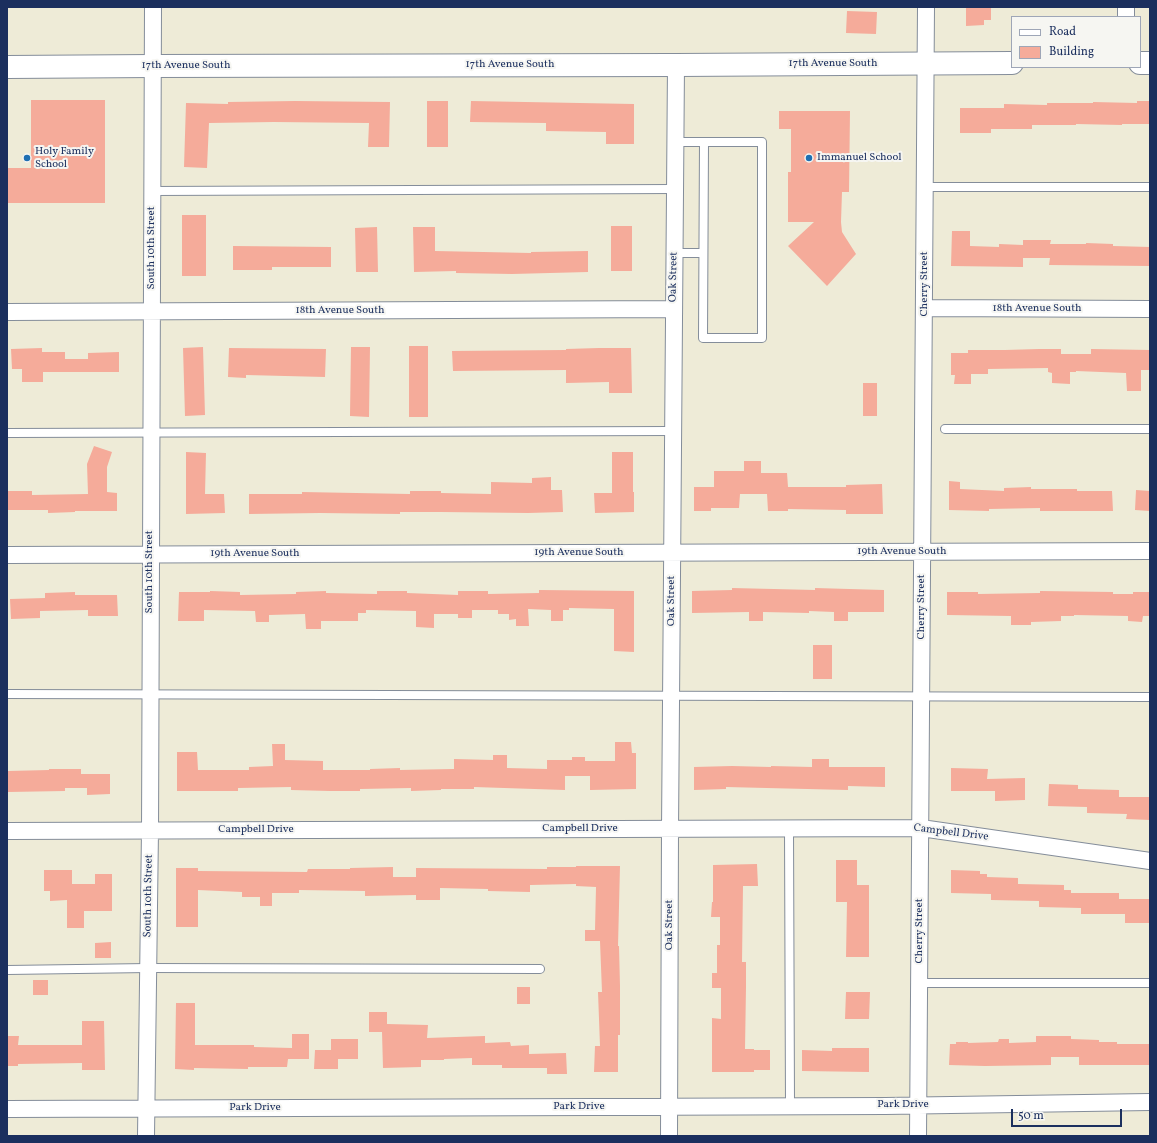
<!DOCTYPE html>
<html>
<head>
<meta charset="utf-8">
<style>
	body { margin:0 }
	#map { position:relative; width:1157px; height:1143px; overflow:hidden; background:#eeebd7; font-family:Vollkorn,serif }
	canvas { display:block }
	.frame { position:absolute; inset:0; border:8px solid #1b2f5e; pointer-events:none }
	.legend { position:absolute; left:1011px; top:16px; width:130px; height:52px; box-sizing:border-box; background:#f6f6f2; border:1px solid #9ea6b7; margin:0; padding:5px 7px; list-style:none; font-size:12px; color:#1b2f5e }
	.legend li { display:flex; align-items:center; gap:8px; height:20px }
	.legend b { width:20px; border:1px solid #9ea6b7 }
	.scale { position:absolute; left:1011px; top:1109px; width:111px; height:18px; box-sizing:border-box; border:2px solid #1b2f5e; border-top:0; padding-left:5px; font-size:12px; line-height:14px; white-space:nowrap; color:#1b2f5e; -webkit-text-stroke:3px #f6f6f2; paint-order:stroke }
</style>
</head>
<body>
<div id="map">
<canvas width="1157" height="1143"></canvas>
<div class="frame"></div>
<ul class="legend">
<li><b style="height:5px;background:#fff"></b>Road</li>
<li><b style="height:11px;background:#f5ab9a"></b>Building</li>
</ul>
<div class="scale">50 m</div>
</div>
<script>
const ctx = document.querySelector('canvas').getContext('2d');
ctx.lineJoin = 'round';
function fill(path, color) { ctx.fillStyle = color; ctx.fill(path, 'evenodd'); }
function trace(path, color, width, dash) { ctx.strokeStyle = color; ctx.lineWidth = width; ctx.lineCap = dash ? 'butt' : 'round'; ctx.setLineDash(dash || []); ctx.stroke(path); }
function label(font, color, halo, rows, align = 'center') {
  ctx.font = font + ' Vollkorn,serif'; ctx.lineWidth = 4; ctx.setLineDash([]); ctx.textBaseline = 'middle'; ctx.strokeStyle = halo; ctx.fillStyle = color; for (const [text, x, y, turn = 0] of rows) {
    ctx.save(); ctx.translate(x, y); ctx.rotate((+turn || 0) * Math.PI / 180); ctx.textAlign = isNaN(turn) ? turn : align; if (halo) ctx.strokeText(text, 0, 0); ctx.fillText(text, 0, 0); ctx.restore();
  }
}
fill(new Path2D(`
	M 966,7 L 991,7 L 991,20 L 984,20 L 984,25 L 966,26 Z
	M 847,11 L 877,12 L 876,34 L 846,33 Z
	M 31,100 L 105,100 L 105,203 L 7,203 L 7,168 L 31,168 Z
	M 295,101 L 390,102 L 389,147 L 368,147 L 369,123 L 274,122 L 209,123 L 207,168 L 184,167 L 186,103 L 228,104 L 228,102 Z
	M 427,101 L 448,101 L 448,147 L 427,147 Z
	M 471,101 L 634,104 L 634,144 L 606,144 L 606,132 L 546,131 L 546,123 L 470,122 Z
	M 1137,101 L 1150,101 L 1150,124 L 1122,124 L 1122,125 L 1076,124 L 1076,125 L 1032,125 L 1032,129 L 991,129 L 991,133 L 960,133 L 960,108 L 1004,108 L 1004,104 L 1047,105 L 1047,103 L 1093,103 L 1093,102 L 1137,103 Z
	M 779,111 L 850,111 L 849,192 L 842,192 L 841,222 L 842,232 L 856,254 L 827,286 L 788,246 L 814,222 L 788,222 L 788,172 L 791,172 L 791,129 L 779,129 Z
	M 182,215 L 206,215 L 206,276 L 182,276 Z
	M 611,226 L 632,226 L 632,271 L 611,271 Z
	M 377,227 L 378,272 L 356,272 L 355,228 Z
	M 413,227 L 435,227 L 435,251 L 531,253 L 531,252 L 588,251 L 588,272 L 512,274 L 456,273 L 456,271 L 414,272 Z
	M 952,231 L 970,231 L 970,246 L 999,247 L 999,244 L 1023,245 L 1023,240 L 1051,240 L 1050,244 L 1086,244 L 1086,243 L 1113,244 L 1113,246 L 1150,247 L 1150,266 L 1049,265 L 1050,258 L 1023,258 L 1023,267 L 951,266 Z
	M 233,246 L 331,247 L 331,267 L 272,267 L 272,270 L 233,270 Z
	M 409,346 L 428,346 L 428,417 L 409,417 Z
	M 203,347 L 205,415 L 185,416 L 183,348 Z
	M 351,347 L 370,347 L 369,417 L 350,416 Z
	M 42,348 L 42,352 L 65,352 L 65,359 L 88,359 L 88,353 L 119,352 L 119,372 L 43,372 L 43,382 L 22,382 L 22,369 L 12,369 L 11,349 Z
	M 229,348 L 326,349 L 325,377 L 246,375 L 246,378 L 228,377 Z
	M 599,348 L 631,348 L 632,393 L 609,393 L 609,382 L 566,383 L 566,370 L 453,371 L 452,351 L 566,350 L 566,349 Z
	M 1039,349 L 1061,349 L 1061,354 L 1091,354 L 1091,349 L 1150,350 L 1150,370 L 1141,370 L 1141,391 L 1127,391 L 1126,373 L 1076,371 L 1076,372 L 1070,372 L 1070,384 L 1052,383 L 1052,373 L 1048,372 L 1048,368 L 988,369 L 988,374 L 971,374 L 971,384 L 954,384 L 955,375 L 951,375 L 951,353 L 968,353 L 968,350 L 1005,350 Z
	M 863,383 L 877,383 L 877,416 L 863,416 Z
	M 94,446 L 112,452 L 107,467 L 107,492 L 117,493 L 117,511 L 75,511 L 75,512 L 48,513 L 48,510 L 7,510 L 7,491 L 32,491 L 32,495 L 88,494 L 87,464 Z
	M 186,452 L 206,453 L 205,494 L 224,494 L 225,513 L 186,514 Z
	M 612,452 L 633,452 L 633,492 L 634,492 L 634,512 L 595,513 L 594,493 L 612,493 Z
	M 744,461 L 761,461 L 761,473 L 787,473 L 788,487 L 846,487 L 846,485 L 882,484 L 883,514 L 846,514 L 846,510 L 788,509 L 788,511 L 768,511 L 767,494 L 740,494 L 739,508 L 711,508 L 711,511 L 694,511 L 694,487 L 714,487 L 714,471 L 744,471 Z
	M 551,477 L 551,490 L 562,490 L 563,512 L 528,513 L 441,512 L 400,512 L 400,514 L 320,513 L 249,514 L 249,494 L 302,494 L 302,492 L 410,494 L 410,491 L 441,491 L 441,493 L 491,494 L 491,482 L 532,483 L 532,478 Z
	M 949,481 L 960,482 L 960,489 L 1004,491 L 1004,488 L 1031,487 L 1031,489 L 1077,489 L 1077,491 L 1112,491 L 1113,511 L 1040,511 L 1040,508 L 989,509 L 989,511 L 949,510 Z
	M 1136,490 L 1150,491 L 1150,511 L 1135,510 Z
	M 732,588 L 815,590 L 815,588 L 884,590 L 884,612 L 848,612 L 848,621 L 834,621 L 834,612 L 809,611 L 809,613 L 763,612 L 763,621 L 749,621 L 749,612 L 692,613 L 692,591 L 732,590 Z
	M 539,590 L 634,591 L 634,652 L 614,651 L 614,609 L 569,608 L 569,610 L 563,610 L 563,621 L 551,621 L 551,610 L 528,609 L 529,626 L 516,626 L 516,619 L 509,620 L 509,614 L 498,614 L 498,610 L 472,610 L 472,618 L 458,618 L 458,614 L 434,614 L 434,628 L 416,627 L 416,611 L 366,610 L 366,613 L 358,613 L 358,621 L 321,621 L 321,629 L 306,629 L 305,614 L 269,615 L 269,622 L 256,622 L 255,611 L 204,610 L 204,621 L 178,621 L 179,592 L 210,592 L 210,591 L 240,592 L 240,595 L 296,594 L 296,592 L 326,591 L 326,593 L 377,594 L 377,591 L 407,591 L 407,593 L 458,595 L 458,591 L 488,591 L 488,594 L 539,593 Z
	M 1040,591 L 1113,592 L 1113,594 L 1133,594 L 1133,592 L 1150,592 L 1150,616 L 1143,616 L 1142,622 L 1128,621 L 1128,616 L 1074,615 L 1074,616 L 1061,616 L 1061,621 L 1031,622 L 1031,625 L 1011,625 L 1011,616 L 947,615 L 947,592 L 978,592 L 978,594 L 1040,593 Z
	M 75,592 L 75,595 L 117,595 L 118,616 L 88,616 L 88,610 L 40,611 L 40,618 L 11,619 L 10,599 L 45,598 L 45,593 Z
	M 813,645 L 832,645 L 832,679 L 813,679 Z
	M 615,742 L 631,742 L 632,753 L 636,753 L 636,789 L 590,790 L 590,776 L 565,776 L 565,790 L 474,787 L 474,789 L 441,789 L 441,790 L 411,791 L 411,788 L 360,789 L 360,791 L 330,791 L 291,790 L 291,787 L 238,788 L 238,791 L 177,791 L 177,752 L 197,752 L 198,770 L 249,770 L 249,767 L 273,766 L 272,744 L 285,744 L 285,760 L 323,761 L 323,770 L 370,770 L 370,769 L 400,768 L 400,770 L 454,769 L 454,759 L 493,760 L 493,755 L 507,755 L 507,768 L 547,769 L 547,760 L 572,760 L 572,757 L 585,757 L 585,761 L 615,761 Z
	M 812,759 L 829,759 L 829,767 L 885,767 L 885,787 L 848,786 L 848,790 L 726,787 L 726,789 L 694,790 L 694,767 L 732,766 L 771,767 L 771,766 L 812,767 Z
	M 951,768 L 988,769 L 987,779 L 1025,778 L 1025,800 L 995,801 L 995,791 L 951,791 Z
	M 49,769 L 81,769 L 81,774 L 110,774 L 110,794 L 87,795 L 87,788 L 65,788 L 65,791 L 8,792 L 8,771 L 49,770 Z
	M 1049,784 L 1078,785 L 1078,789 L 1119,790 L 1119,797 L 1150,797 L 1150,820 L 1126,819 L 1127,814 L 1087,813 L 1087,807 L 1048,806 Z
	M 836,860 L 857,860 L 857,885 L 869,885 L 869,957 L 846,957 L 847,902 L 836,902 Z
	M 757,864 L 758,886 L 743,886 L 742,962 L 746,962 L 746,987 L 745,1049 L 754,1049 L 754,1050 L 770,1050 L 770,1070 L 754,1070 L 754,1072 L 712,1072 L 712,1018 L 721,1019 L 721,988 L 712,988 L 712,973 L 717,973 L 717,945 L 720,945 L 720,917 L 711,917 L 712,902 L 713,902 L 713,865 Z
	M 576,866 L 620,866 L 618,946 L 619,946 L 620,986 L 620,1035 L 618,1035 L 618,1072 L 594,1072 L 595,1046 L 600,1046 L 598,992 L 602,992 L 600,941 L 585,941 L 585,930 L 595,930 L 596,887 L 576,886 L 576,884 L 530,885 L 530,892 L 488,891 L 488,889 L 440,888 L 440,900 L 416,900 L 416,895 L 365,896 L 365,891 L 299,890 L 299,893 L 272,893 L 272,906 L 260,906 L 260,897 L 242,897 L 242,892 L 198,890 L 198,927 L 176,927 L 176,868 L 198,868 L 198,871 L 307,872 L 308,869 L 350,869 L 350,868 L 393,867 L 393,877 L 416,877 L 416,868 L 547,869 L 547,867 L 576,867 Z
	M 44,870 L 72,870 L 72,884 L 95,884 L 95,874 L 112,874 L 112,911 L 84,911 L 84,928 L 67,928 L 67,900 L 50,901 L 50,891 L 44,891 Z
	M 951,870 L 980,871 L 980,874 L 987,874 L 987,877 L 1018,878 L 1018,884 L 1064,885 L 1064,890 L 1071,890 L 1071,893 L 1119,893 L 1119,899 L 1150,899 L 1150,923 L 1125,923 L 1125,914 L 1081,914 L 1081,908 L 1039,907 L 1039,901 L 991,900 L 991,894 L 951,893 Z
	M 111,942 L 111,958 L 95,958 L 95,943 Z
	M 33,980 L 48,980 L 48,995 L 33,995 Z
	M 517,987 L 530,987 L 530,1004 L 517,1004 Z
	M 846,992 L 870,992 L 869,1019 L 845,1019 Z
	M 176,1003 L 195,1003 L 195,1045 L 254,1045 L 254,1047 L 292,1048 L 292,1034 L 309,1034 L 309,1059 L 288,1059 L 287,1067 L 248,1067 L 248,1069 L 194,1068 L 194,1070 L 175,1069 Z
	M 369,1012 L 387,1012 L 387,1024 L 428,1025 L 427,1038 L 485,1036 L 485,1043 L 510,1042 L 511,1046 L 529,1045 L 529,1054 L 566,1053 L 567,1074 L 547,1074 L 547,1068 L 502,1068 L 502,1065 L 472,1065 L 472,1058 L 444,1059 L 444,1060 L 421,1060 L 421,1067 L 383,1068 L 382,1032 L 369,1032 Z
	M 82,1021 L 104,1021 L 105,1070 L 82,1070 L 82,1063 L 18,1064 L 18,1066 L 7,1066 L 7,1036 L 19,1036 L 18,1045 L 82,1045 Z
	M 1036,1036 L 1071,1036 L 1071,1039 L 1099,1040 L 1099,1042 L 1117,1042 L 1117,1044 L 1150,1044 L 1150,1065 L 1079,1065 L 1079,1057 L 1051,1057 L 1051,1065 L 985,1066 L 949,1065 L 950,1044 L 956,1044 L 956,1042 L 968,1042 L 968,1043 L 998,1042 L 999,1039 L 1009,1039 L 1009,1043 L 1036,1042 Z
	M 331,1039 L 358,1039 L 358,1059 L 338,1059 L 338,1069 L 314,1069 L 315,1050 L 331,1050 Z
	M 832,1048 L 869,1048 L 869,1072 L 802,1071 L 802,1050 L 832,1051 Z`), '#f5ab9a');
const lane = new Path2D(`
	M 675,142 L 762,142 L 762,338 L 703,338 L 704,142
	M 925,187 L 1150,187
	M 152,191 L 675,189
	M 674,253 L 703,253
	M 945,429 L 1150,429
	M 7,433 L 673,431
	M 7,694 L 1150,697
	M 789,828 L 790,1106
	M 7,970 L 148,968 L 540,969
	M 919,983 L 1150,983`);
const street = new Path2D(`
	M 1126,7 L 1126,17
	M 925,308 L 1150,309
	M 7,312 L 674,309
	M 7,555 L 1150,551
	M 7,831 L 921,828 L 1150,861
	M 7,1109 L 885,1106 L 1150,1102
	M 146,1136 L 150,830 L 153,7
	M 669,1136 L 670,829 L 676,65
	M 918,1136 L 926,7`);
const secondary = new Path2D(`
	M 1140,63 L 1150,63
	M 7,67 L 153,66 L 676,65 L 1012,63`);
trace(lane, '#848d9a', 10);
trace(street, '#848d9a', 18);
trace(secondary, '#848d9a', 24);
trace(lane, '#fff', 8);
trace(street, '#fff', 16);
trace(secondary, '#fff', 22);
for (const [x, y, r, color] of [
	[27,158,4,"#1f6fb2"],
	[809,158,4,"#1f6fb2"]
]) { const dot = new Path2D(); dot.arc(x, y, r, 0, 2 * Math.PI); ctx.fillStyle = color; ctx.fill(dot); trace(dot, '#f6f6f2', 1.5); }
label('11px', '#1b2f5e', '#f6f6f2', [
	["17th Avenue South",833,64],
	["17th Avenue South",510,65],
	["17th Avenue South",186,66],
	["South 10th Street",152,248,-90],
	["Oak Street",674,277,-89],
	["Cherry Street",925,284,-90],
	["18th Avenue South",1037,309],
	["18th Avenue South",340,311],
	["19th Avenue South",902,552],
	["19th Avenue South",579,553],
	["19th Avenue South",255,554],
	["South 10th Street",150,572,-90],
	["Oak Street",672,601,-90],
	["Cherry Street",922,607,-90],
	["Campbell Drive",580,829],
	["Campbell Drive",256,830],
	["Campbell Drive",951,833,7],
	["South 10th Street",149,896,-89],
	["Oak Street",670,925,-90],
	["Cherry Street",920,931,-90],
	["Park Drive",903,1105],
	["Park Drive",579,1107],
	["Park Drive",255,1108]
]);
label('11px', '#1b2f5e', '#f6f6f2', [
	["Holy Family",35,152],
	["School",35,165],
	["Immanuel School",817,158]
], 'left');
</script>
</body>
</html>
